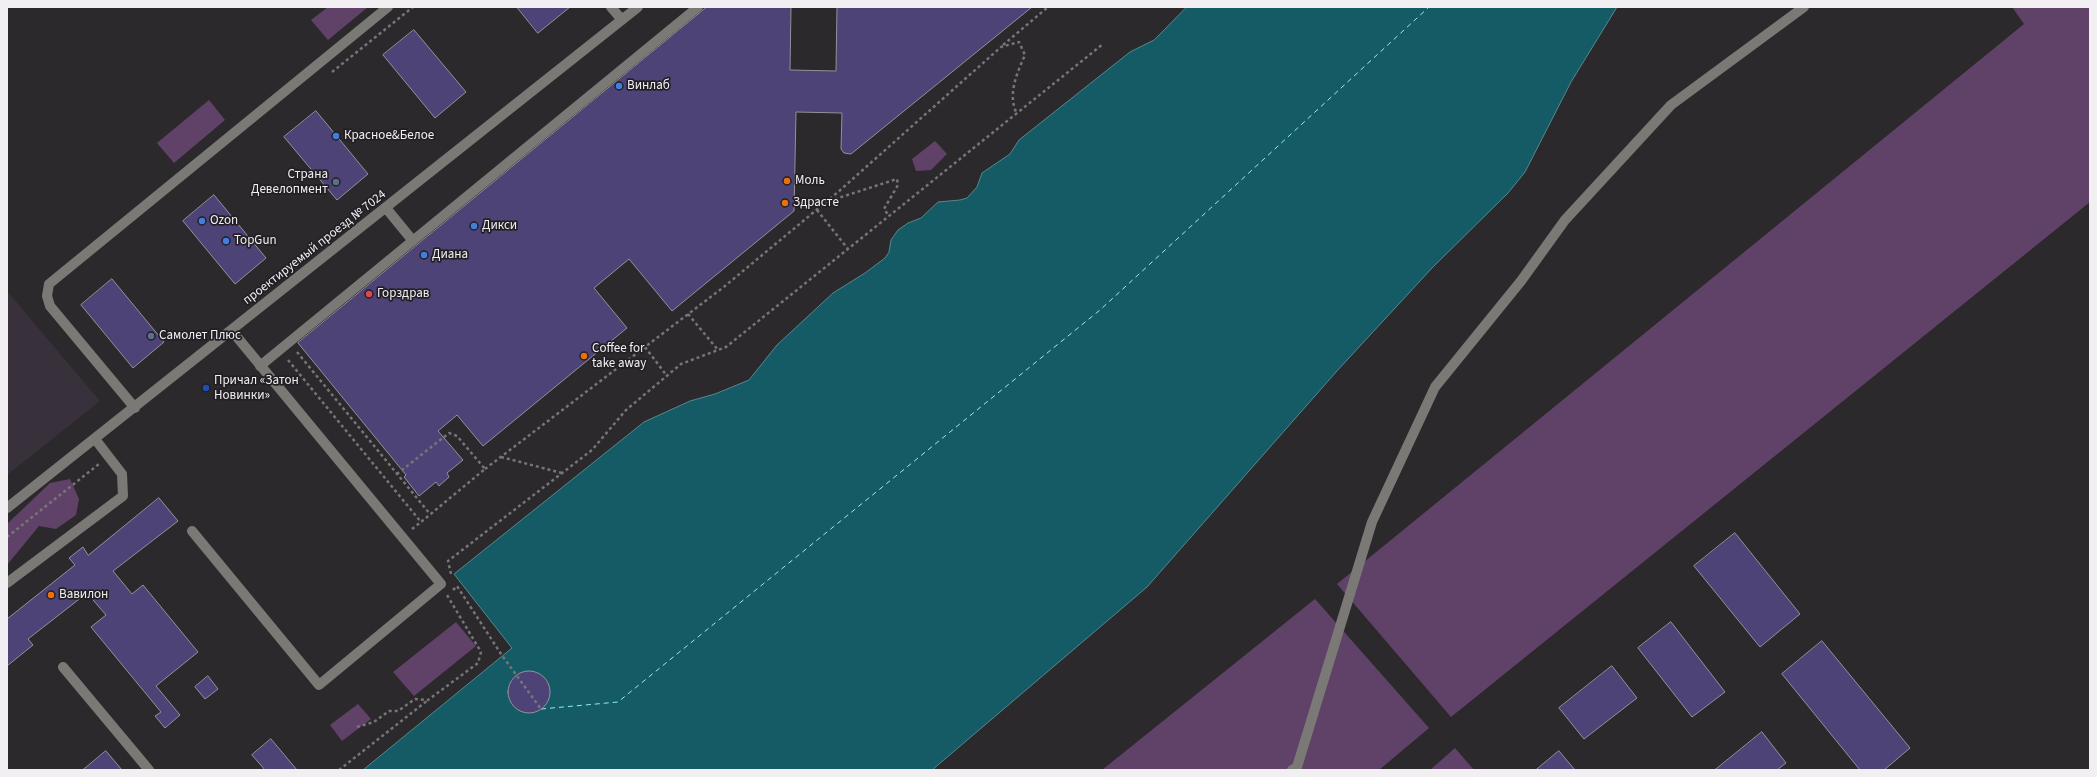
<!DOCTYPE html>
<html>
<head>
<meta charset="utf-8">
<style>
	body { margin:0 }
	#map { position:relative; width:2097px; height:777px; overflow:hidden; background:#2c292d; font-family:"Source Sans 3",sans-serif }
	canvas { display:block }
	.frame { position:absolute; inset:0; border:8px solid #f1eff2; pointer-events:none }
</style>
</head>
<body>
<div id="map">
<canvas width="2097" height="777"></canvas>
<div class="frame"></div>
</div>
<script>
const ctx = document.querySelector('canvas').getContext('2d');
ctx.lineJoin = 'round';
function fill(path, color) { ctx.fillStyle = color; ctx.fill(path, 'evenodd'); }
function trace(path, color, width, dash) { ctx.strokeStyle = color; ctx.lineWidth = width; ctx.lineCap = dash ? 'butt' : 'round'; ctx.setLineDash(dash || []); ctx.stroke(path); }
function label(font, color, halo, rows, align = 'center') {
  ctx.font = font + ' "Source Sans 3",sans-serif'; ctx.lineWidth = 3.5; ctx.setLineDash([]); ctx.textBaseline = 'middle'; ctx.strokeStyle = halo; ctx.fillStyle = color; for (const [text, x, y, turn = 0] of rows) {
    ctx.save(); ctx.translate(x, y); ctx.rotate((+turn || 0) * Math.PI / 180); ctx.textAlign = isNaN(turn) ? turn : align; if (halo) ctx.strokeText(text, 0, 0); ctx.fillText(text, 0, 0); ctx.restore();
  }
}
fill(new Path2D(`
	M 7,291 L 100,401 L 7,475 Z`), '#38303a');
fill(new Path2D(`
	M 328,7 L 368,7 L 328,40 L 311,20 Z
	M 2012,7 L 2090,7 L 2090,202 L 1451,717 L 1337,584 L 2024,24 Z
	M 209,100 L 225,120 L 174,163 L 157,143 Z
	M 935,141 L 947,154 L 931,170 L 916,171 L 912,159 Z
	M 70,479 L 79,499 L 76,515 L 56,529 L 39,526 L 7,565 L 7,524 L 50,483 Z
	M 1315,599 L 1429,728 L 1379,770 L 1102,770 Z
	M 456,622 L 476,646 L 414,696 L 393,672 Z
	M 358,704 L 371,719 L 342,741 L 330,725 Z
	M 1455,748 L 1474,770 L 1430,770 Z`), '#604268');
const water = new Path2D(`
	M 1187,7 L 1617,7 L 1571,82 L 1525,172 L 1508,193 L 1432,268 L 1336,372 L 1147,587 L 932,770 L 363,770 L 512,648 L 454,574 L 644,422 L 690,401 L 715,394 L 749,380 L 777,345 L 833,293 L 865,273 L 885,258 L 889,252 L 891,240 L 898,230 L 908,223 L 921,218 L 938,202 L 960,200 L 967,198 L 977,187 L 982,173 L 1010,154 L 1019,140 L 1130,52 L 1154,40 Z`);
fill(water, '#155b66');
trace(water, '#578790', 1);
trace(new Path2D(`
	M 541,709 L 618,702 L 1100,310 L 1429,7`), '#8fecfe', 1, [5, 4]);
const building = new Path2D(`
	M 517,7 L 570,7 L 538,33 Z
	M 707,7 L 791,7 L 790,70 L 836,71 L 837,7 L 1032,7 L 851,154 L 844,153 L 841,149 L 842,113 L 796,112 L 794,211 L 672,311 L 629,259 L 594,288 L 627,328 L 483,446 L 457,415 L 438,431 L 463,460 L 447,473 L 449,477 L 439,486 L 436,482 L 419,496 L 404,477 L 406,475 L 298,343 Z
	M 414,30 L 466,92 L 435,118 L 383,55 Z
	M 316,111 L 368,174 L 337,200 L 284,137 Z
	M 214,195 L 266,258 L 235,284 L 183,221 Z
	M 112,279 L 164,342 L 133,368 L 81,305 Z
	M 159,498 L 178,521 L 113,571 L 132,594 L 143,585 L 198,652 L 156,686 L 180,715 L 165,728 L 155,716 L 161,712 L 91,627 L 106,615 L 87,593 L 28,639 L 33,645 L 7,666 L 7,619 L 75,565 L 69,558 L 83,547 L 88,555 Z
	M 1735,533 L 1800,614 L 1760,647 L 1694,566 Z
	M 1671,622 L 1725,692 L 1692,717 L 1638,648 Z
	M 1822,641 L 1910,748 L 1884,770 L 1860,770 L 1782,674 Z
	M 1612,666 L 1637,698 L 1584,739 L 1559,708 Z
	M508 692a21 21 0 1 1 42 0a21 21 0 1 1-42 0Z
	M 208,676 L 218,689 L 205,699 L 195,687 Z
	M 1762,732 L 1786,763 L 1777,770 L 1715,770 Z
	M 271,739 L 297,770 L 265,770 L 252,755 Z
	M 106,751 L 122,770 L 83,770 Z
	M 1559,751 L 1575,770 L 1536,770 Z`);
fill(building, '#4d4377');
trace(building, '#939299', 1);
trace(new Path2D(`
	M 1003,45 L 1048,7
	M 332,72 L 413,7
	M 829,201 L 897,179 L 898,185 L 884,209 L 889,216
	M 817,210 L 848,249
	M 688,314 L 718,350
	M 645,347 L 667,376
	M 297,352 L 430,514
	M 288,360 L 421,522 L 485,469 L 457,436 L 449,433 L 397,474
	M 501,457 L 562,473
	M 485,469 L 725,286 L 838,192 L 1001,47 L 1019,42 L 1025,55 C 1017,73 1007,95 1017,114
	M 412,529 L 421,522
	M 7,537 L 99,464
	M 451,574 L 448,561 L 592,450 L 626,410 L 681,364 L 726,347 L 1103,44
	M 453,590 L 457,586 L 501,654 L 541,709
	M 357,727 L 374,722 L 389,711 L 398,711 L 415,699 L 428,700 L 478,663 L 481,652 L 447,595
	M 339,770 L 428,700`), '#787579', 2.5, [3, 3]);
trace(new Path2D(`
	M 611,7 L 622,20
	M 386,208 L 413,241
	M 260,366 L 698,7
	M 135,408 L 50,306 L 47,296 L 49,284 L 388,7
	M 7,508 L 638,7
	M 192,531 L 319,685 L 441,584 L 232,331
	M 7,583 L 123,496 L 122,474 L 95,439
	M 63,667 L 149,770
	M 1292,770 L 1297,767 L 1372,522 L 1435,387 L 1521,281 L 1565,220 L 1671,105 L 1804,7`), '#7b7976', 10);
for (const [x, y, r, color] of [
	[619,86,4,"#3f7fe0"],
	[336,136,4,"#3f7fe0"],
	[787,181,4,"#e8710a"],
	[336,182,4,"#5c6f8a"],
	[785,203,4,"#e8710a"],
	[202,221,4,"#3f7fe0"],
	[474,226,4,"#3f7fe0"],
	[226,241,4,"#3f7fe0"],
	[424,255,4,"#3f7fe0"],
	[369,294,4,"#e0444e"],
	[151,336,4,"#5c6f8a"],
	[584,356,4,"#e8710a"],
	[206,388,4,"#1a4fb4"],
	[51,595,4,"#e8710a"]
]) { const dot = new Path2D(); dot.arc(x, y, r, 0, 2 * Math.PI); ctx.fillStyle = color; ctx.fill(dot); trace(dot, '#231f24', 1.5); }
label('13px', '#f1eff2', '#231f24', [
	["Винлаб",627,86],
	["Красное&Белое",344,136],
	["Страна",328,175,"right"],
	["Девелопмент",328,190,"right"],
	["Моль",795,181],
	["Здрасте",793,203],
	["Ozon",210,221],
	["Дикси",482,226],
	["TopGun",234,241],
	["Диана",432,255],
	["Горздрав",377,294],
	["Самолет Плюс",159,336],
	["Coffee for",592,349],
	["take away",592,364],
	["Причал «Затон",214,381],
	["Новинки»",214,396],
	["Вавилон",59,595]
], 'left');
label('13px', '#f1eff2', '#231f24', [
	["проектируемый проезд № 7024",315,248,-38]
]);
</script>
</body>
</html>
